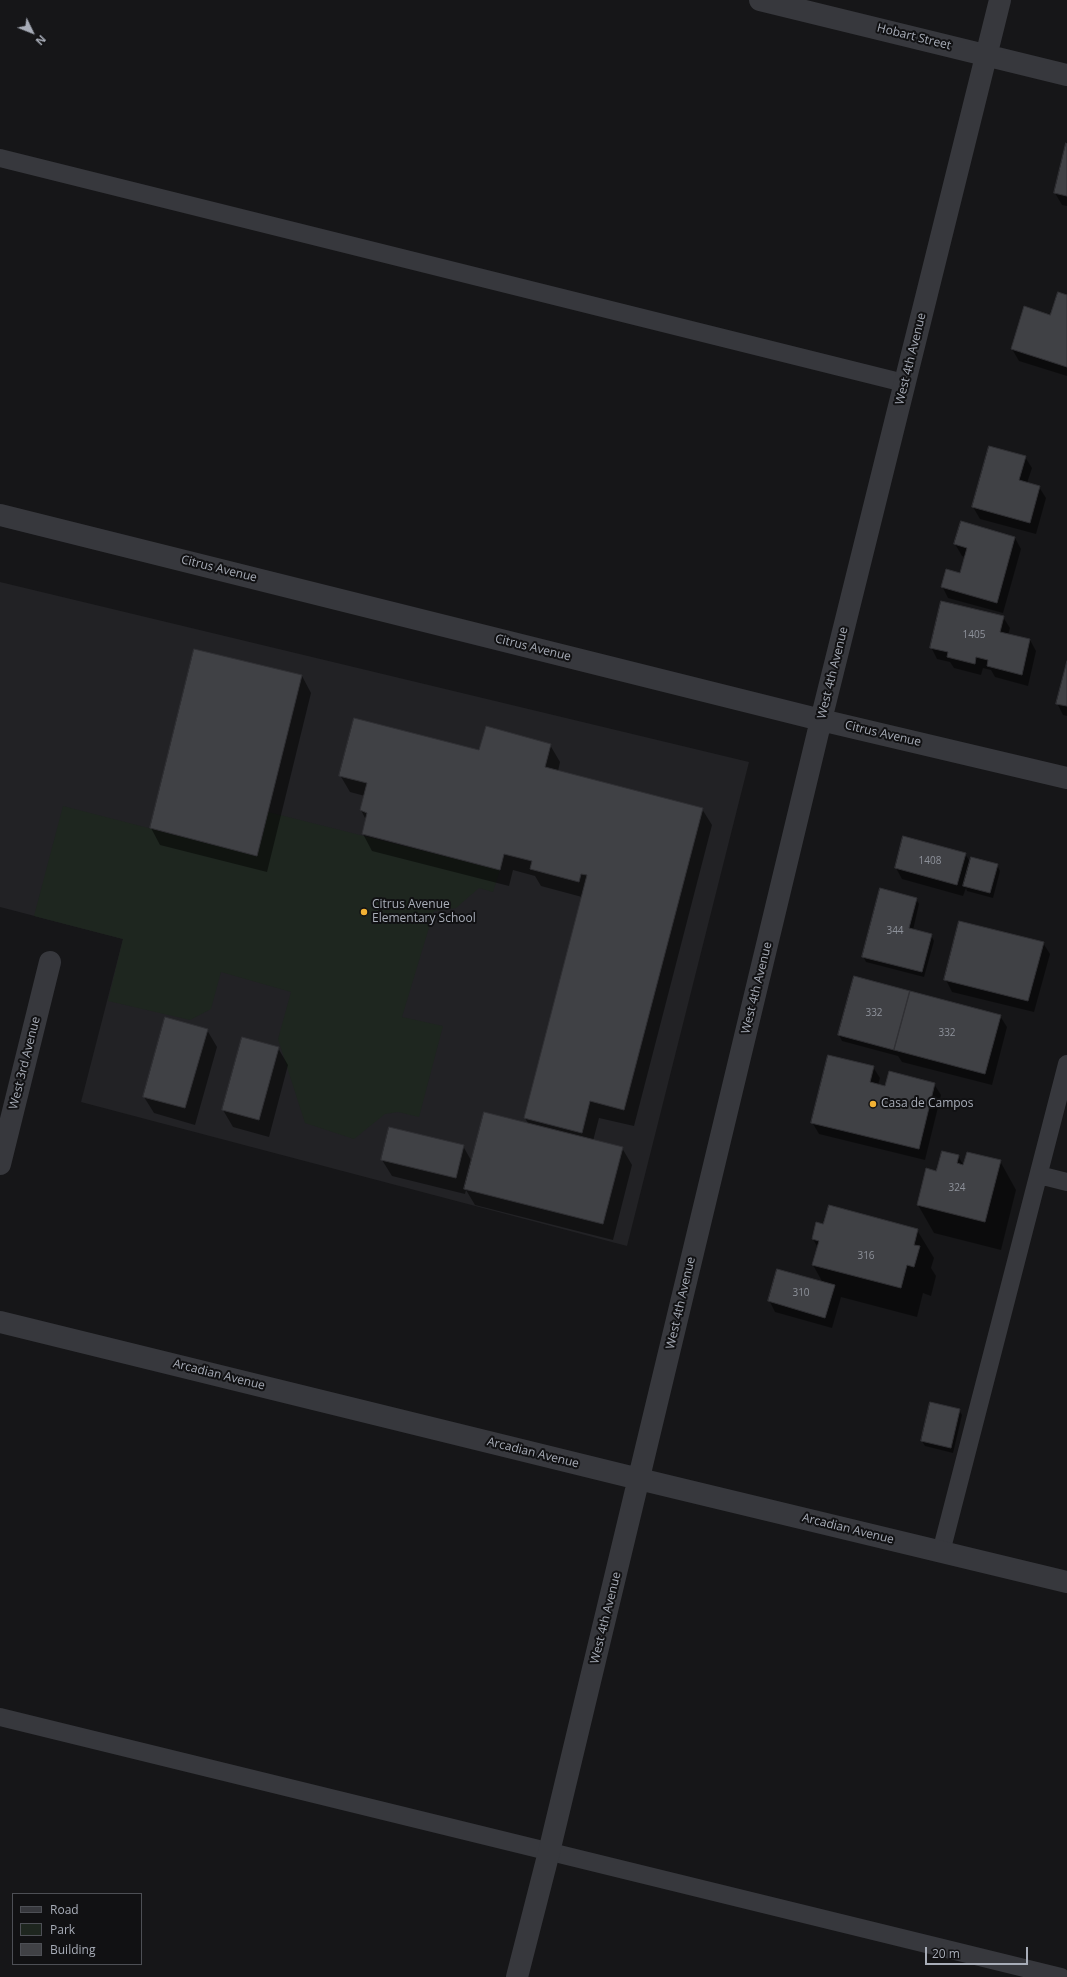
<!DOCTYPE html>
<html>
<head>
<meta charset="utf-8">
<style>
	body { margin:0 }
	#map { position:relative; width:1067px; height:1977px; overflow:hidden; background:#161618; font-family:"Open Sans",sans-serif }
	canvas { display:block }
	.legend { position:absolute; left:12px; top:1893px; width:130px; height:72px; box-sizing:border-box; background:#111113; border:1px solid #4d4f55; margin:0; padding:5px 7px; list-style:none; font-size:12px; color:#a8adb8 }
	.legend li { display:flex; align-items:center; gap:8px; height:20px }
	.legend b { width:20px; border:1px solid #4d4f55 }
	.north { position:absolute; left:12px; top:12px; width:40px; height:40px; -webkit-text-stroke:3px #111113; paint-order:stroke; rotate:133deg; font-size:11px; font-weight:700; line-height:16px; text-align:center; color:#a8adb8 }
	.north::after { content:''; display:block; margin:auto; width:14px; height:18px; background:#a8adb8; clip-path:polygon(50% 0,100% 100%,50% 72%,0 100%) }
	.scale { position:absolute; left:925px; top:1947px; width:103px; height:18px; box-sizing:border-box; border:2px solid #a8adb8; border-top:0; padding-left:5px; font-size:12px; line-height:14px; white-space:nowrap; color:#a8adb8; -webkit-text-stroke:3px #111113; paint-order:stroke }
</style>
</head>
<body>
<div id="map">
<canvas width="1067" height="1977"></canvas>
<ul class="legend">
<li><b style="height:5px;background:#37383d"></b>Road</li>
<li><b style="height:11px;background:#1e261f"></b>Park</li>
<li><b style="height:11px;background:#404145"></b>Building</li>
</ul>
<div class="north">N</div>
<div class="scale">20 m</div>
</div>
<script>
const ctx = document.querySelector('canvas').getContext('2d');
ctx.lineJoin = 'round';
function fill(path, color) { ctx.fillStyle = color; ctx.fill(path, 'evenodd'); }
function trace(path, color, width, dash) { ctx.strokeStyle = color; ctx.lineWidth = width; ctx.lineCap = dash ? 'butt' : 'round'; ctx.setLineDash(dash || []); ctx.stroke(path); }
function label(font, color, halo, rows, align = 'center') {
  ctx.font = font + ' "Open Sans",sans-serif'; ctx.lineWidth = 4; ctx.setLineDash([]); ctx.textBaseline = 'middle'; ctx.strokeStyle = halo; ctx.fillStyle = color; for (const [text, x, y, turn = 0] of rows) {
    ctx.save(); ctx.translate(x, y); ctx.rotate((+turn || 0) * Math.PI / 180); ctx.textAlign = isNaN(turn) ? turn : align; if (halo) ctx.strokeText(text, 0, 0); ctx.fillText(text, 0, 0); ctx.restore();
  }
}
fill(new Path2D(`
	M 0,582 L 749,762 L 627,1246 L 81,1102 L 123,939 L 0,907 Z`), '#222225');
fill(new Path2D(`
	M 63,806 L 257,856 L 268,812 L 500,870 L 493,892 L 479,888 L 456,908 L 434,911 L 402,1017 L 443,1026 L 419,1117 L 398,1112 L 385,1114 L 354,1139 L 305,1123 L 278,1039 L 291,992 L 221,972 L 211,1009 L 190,1020 L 108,1001 L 123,939 L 34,916 Z`), '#1e261f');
fill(new Path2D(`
	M 1067,145 L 1067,206 L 1062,205 L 1055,193 Z
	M 1067,296 L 1067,376 L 1019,361 L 1012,349 L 1051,316 Z
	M 1025,457 L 1032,468 L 1027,483 L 1039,487 L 1046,498 L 1036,534 L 980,519 L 973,507 Z
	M 1015,538 L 1021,549 L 1003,613 L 948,598 L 942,586 L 960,574 L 965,557 L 962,556 L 955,544 Z
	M 1003,617 L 1010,628 L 1008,635 L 1030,640 L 1036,651 L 1028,686 L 995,677 L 991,670 L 983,668 L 981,675 L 954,668 L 950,662 L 937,659 L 931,647 Z
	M 1067,665 L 1067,716 L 1063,715 L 1057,703 Z
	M 302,676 L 311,693 L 267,872 L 160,845 L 151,828 Z
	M 550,745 L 560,762 L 558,771 L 702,809 L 712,825 L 634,1126 L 599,1118 L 593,1141 L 622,1148 L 632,1165 L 613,1240 L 475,1205 L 466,1190 L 465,1194 L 392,1176 L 382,1160 L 463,1146 L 472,1162 L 529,1125 L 525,1118 L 582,897 L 541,886 L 535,876 L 513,870 L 509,886 L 372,851 L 363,834 L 366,820 L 361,810 L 365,796 L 350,792 L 340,775 L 480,752 Z
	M 965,854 L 971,863 L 997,865 L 1000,871 L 993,898 L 967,891 L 966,888 L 963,896 L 902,879 L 896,868 Z
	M 916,899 L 919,904 L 913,930 L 931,935 L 934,941 L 924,977 L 866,962 L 863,956 Z
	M 1043,943 L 1050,954 L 1034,1012 L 952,992 L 946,980 Z
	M 1000,1016 L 1007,1027 L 992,1085 L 902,1062 L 898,1056 L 842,1041 L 839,1035 Z
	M 207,1030 L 217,1047 L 195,1125 L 154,1113 L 144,1097 Z
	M 278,1048 L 288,1065 L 269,1137 L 233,1127 L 223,1110 Z
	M 873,1067 L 880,1078 L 878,1085 L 886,1087 L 934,1084 L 941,1095 L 925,1160 L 819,1134 L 812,1122 Z
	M 958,1156 L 964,1166 L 1000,1161 L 1016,1190 L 1001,1250 L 934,1233 L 918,1205 L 937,1172 Z
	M 817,1223 L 824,1225 L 917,1230 L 934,1258 L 931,1268 L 936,1276 L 931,1296 L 923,1293 L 917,1317 L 841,1297 L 832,1328 L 775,1312 L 769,1300 L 823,1283 L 813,1265 L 818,1248 L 813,1239 Z
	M 959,1410 L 962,1415 L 953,1453 L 925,1446 L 922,1441 Z`), '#0007');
const building = new Path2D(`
	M 1066,143 L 1067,144 L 1067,196 L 1054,193 Z
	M 1058,292 L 1067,295 L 1067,367 L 1011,349 L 1024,306 L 1050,315 Z
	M 989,446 L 1026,456 L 1019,480 L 1040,486 L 1030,523 L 972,507 Z
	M 961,521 L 1015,537 L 997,603 L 941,587 L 946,569 L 960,573 L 967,548 L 954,544 Z
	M 941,601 L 1004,616 L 1000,632 L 1030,639 L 1022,675 L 987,666 L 988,660 L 976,657 L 975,664 L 947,657 L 948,652 L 930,648 Z
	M 194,649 L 302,675 L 257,856 L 150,828 Z
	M 1067,661 L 1067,706 L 1056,704 Z
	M 354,718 L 479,750 L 486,726 L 551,744 L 545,767 L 703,808 L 624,1110 L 590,1101 L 582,1133 L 524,1118 L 587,875 L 581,874 L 579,882 L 530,869 L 532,861 L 504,854 L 500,870 L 362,834 L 367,813 L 360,810 L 367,783 L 339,776 Z
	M 903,836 L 966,853 L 957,885 L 895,868 Z
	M 971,857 L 998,864 L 990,893 L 963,886 Z
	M 880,888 L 917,898 L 909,928 L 932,934 L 922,972 L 862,957 Z
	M 959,921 L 1044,942 L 1028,1001 L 944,980 Z
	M 854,976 L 910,991 L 894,1050 L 838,1035 Z
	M 910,991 L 1001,1015 L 985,1074 L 894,1050 Z
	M 165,1017 L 208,1029 L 185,1108 L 143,1097 Z
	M 242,1037 L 279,1047 L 259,1120 L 222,1110 Z
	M 828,1055 L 874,1066 L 870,1082 L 885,1086 L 889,1071 L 935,1083 L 919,1149 L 811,1123 Z
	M 484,1112 L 623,1147 L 603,1224 L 464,1189 Z
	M 389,1127 L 464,1145 L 456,1178 L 381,1160 Z
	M 942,1151 L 959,1155 L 957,1163 L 963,1165 L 967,1152 L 1001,1160 L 985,1222 L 917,1205 L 926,1168 L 936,1171 Z
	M 829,1205 L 918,1229 L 914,1245 L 920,1246 L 914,1267 L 907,1265 L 901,1288 L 812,1265 L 819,1241 L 812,1239 L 816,1222 L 823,1224 Z
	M 777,1269 L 835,1285 L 825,1318 L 768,1301 Z
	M 930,1402 L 960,1409 L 951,1448 L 921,1441 Z`);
fill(building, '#404145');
trace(building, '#303034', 1);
trace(new Path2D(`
	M 0,158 L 904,383
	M 1039,1175 L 1067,1182
	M 941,1552 L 1067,1064
	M 0,1717 L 1061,1977`), '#37383d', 18);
trace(new Path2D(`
	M 760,0 L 1067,75
	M 0,515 L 821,720 L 1067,778
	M 0,1164 L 50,962
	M 0,1322 L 639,1479 L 1067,1582
	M 517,1977 L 549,1852 L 821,720 L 1000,0`), '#37383d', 22);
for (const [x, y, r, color] of [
	[364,912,4,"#f2b134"],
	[873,1104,4,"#f2b134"]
]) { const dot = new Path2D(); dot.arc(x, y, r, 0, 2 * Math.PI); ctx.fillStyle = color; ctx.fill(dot); trace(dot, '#111113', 1.5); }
label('10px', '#8e929b', null, [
	["1405",974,635],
	["1408",930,861],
	["344",895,931],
	["332",874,1013],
	["332",947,1033],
	["324",957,1188],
	["316",866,1256],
	["310",801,1293]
]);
label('12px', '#a8adb8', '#111113', [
	["Hobart Street",914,37,14],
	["West 4th Avenue",911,359,-76],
	["Citrus Avenue",219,569,14],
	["Citrus Avenue",533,648,14],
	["West 4th Avenue",833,673,-76],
	["Citrus Avenue",883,734,13],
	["West 4th Avenue",757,988,-76],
	["West 3rd Avenue",25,1063,-76],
	["West 4th Avenue",681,1303,-77],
	["Arcadian Avenue",219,1375,14],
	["Arcadian Avenue",533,1453,14],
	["Arcadian Avenue",848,1529,14],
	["West 4th Avenue",606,1618,-76]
]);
label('12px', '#a8adb8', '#111113', [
	["Citrus Avenue",372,905],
	["Elementary School",372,919],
	["Casa de Campos",881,1104]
], 'left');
</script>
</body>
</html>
